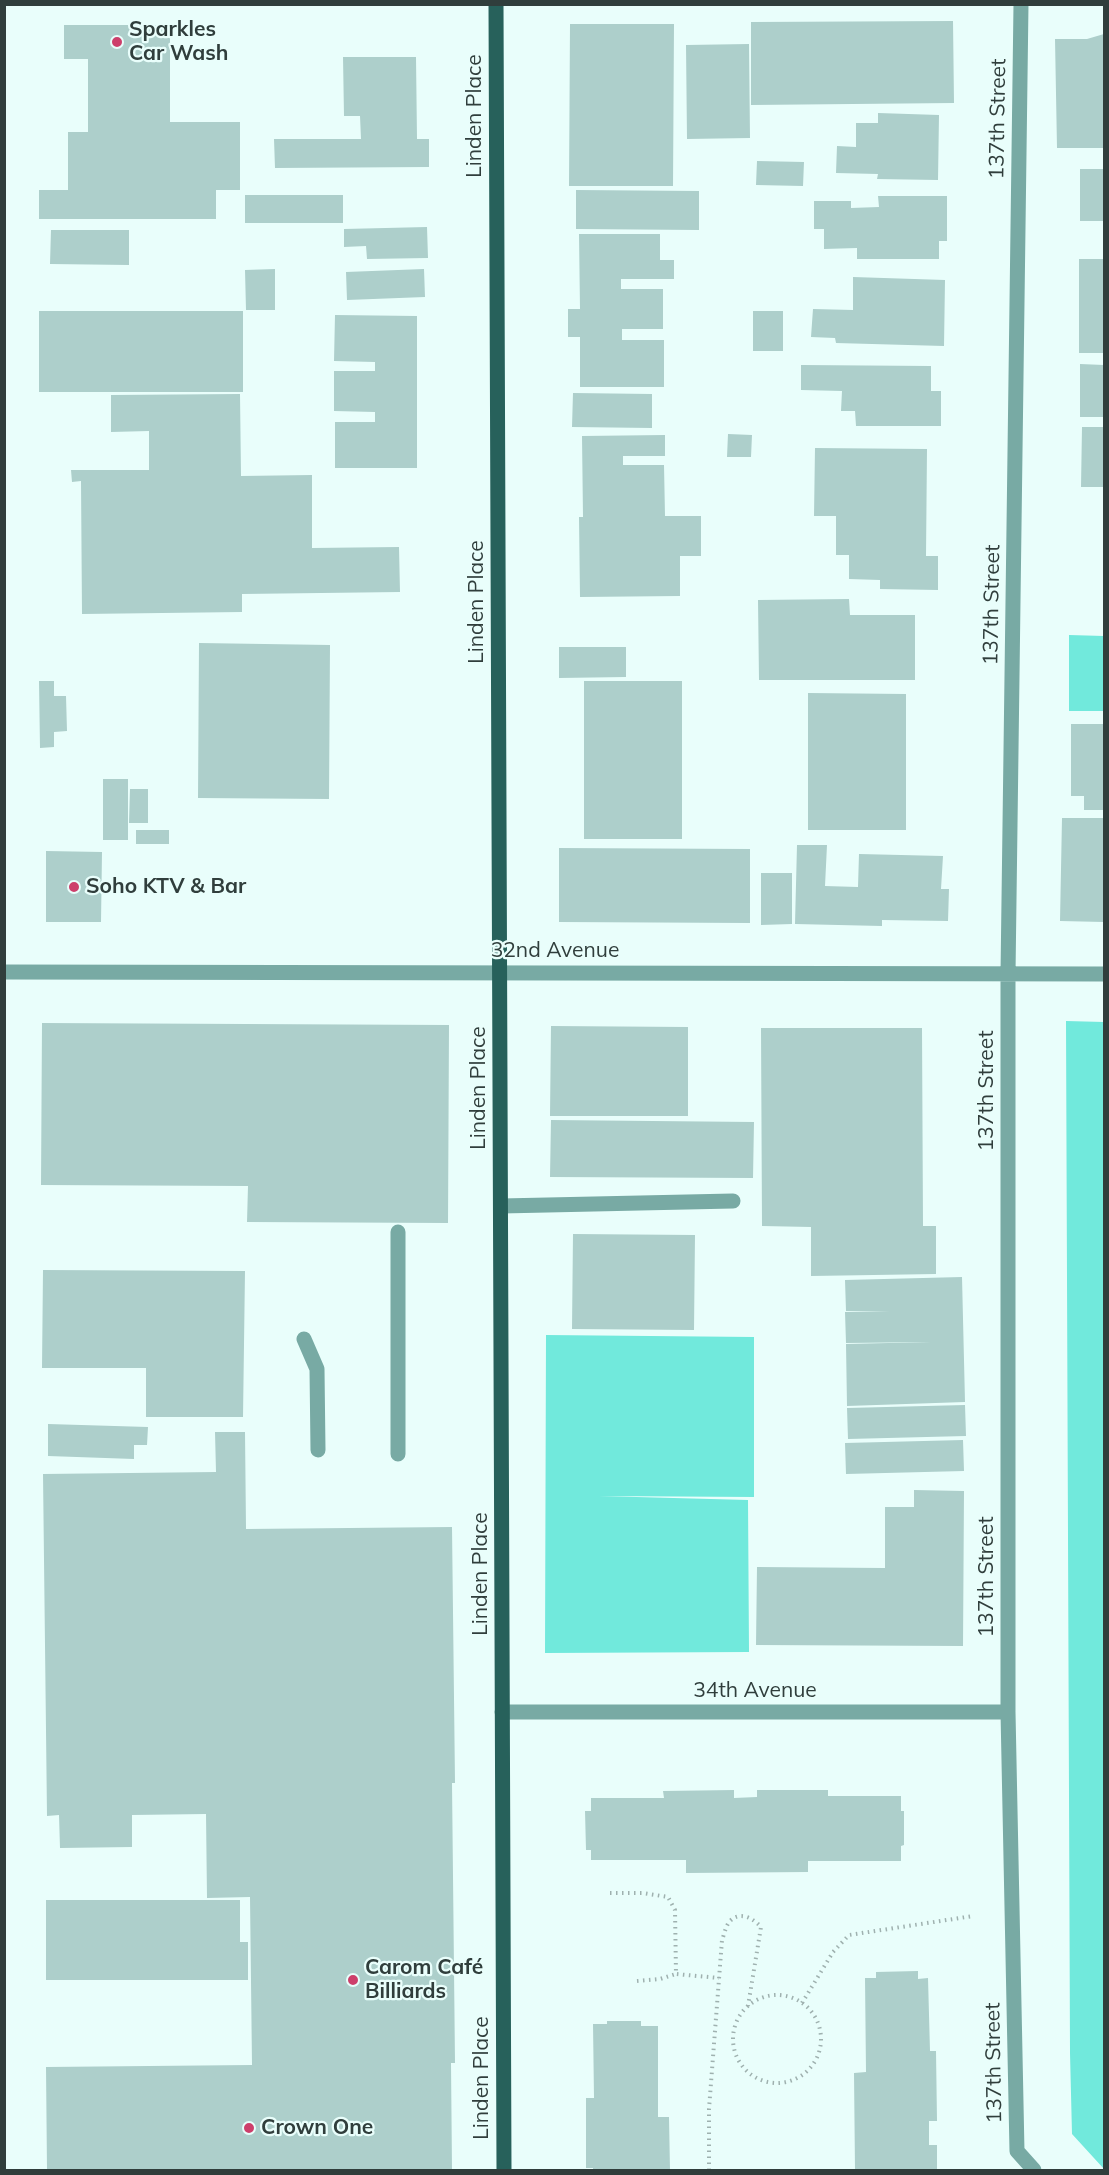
<!DOCTYPE html>
<html>
<head>
<meta charset="utf-8">
<style>
	body { margin:0 }
	#map { position:relative; width:1109px; height:2175px; overflow:hidden; background:#e9fefb; font-family:Mulish,sans-serif }
	canvas { display:block }
	.frame { position:absolute; inset:0; border:6px solid #303e3c; pointer-events:none }
</style>
</head>
<body>
<div id="map">
<canvas width="1109" height="2175"></canvas>
<div class="frame"></div>
</div>
<script>
const ctx = document.querySelector('canvas').getContext('2d');
ctx.lineJoin = 'round';
function fill(path, color) { ctx.fillStyle = color; ctx.fill(path, 'evenodd'); }
function trace(path, color, width, dash) { ctx.strokeStyle = color; ctx.lineWidth = width; ctx.lineCap = dash ? 'butt' : 'round'; ctx.setLineDash(dash || []); ctx.stroke(path); }
function label(font, color, halo, rows, align = 'center') {
  ctx.font = font + ' Mulish,sans-serif'; ctx.lineWidth = 4.5; ctx.setLineDash([]); ctx.textBaseline = 'middle'; ctx.strokeStyle = halo; ctx.fillStyle = color; for (const [text, x, y, turn = 0] of rows) {
    ctx.save(); ctx.translate(x, y); ctx.rotate((+turn || 0) * Math.PI / 180); ctx.textAlign = isNaN(turn) ? turn : align; if (halo) ctx.strokeText(text, 0, 0); ctx.fillText(text, 0, 0); ctx.restore();
  }
}
fill(new Path2D(`
	M 1069,635 L 1104,636 L 1104,711 L 1069,711 Z
	M 1066,1021 L 1104,1022 L 1104,2169 L 1072,2134 L 1070,2053 Z
	M 546,1335 L 754,1337 L 754,1497 L 599,1496 L 748,1500 L 749,1652 L 545,1653 Z`), '#71e9dc');
fill(new Path2D(`
	M 953,21 L 954,103 L 751,105 L 751,22 Z
	M 570,24 L 674,24 L 673,186 L 569,186 Z
	M 64,25 L 170,25 L 170,122 L 240,122 L 240,190 L 216,190 L 216,219 L 39,219 L 39,190 L 68,190 L 68,132 L 88,132 L 88,59 L 64,59 Z
	M 1104,34 L 1104,148 L 1057,148 L 1055,39 L 1087,39 Z
	M 749,44 L 750,138 L 687,139 L 686,45 Z
	M 343,57 L 416,57 L 417,139 L 429,139 L 429,167 L 275,168 L 274,139 L 361,139 L 360,116 L 344,116 Z
	M 878,113 L 939,115 L 938,180 L 877,179 L 878,174 L 836,173 L 837,146 L 856,147 L 856,123 L 878,123 Z
	M 757,161 L 804,162 L 803,186 L 756,185 Z
	M 1080,169 L 1104,169 L 1104,221 L 1080,221 Z
	M 576,190 L 699,191 L 699,230 L 576,229 Z
	M 245,195 L 343,195 L 343,223 L 245,223 Z
	M 878,196 L 947,196 L 947,241 L 939,241 L 939,259 L 857,259 L 857,248 L 824,249 L 824,229 L 814,229 L 814,201 L 851,201 L 851,208 L 879,207 Z
	M 427,227 L 428,258 L 367,259 L 366,246 L 344,247 L 344,229 Z
	M 51,230 L 129,230 L 129,265 L 50,264 Z
	M 579,234 L 660,234 L 660,260 L 674,260 L 674,279 L 621,279 L 621,289 L 663,289 L 663,329 L 622,329 L 622,340 L 664,340 L 664,387 L 580,387 L 580,337 L 568,337 L 568,309 L 580,309 Z
	M 1079,259 L 1104,259 L 1104,353 L 1079,353 Z
	M 275,269 L 275,310 L 246,310 L 245,270 Z
	M 424,269 L 425,297 L 347,300 L 346,272 Z
	M 853,277 L 945,280 L 944,346 L 836,343 L 835,338 L 811,337 L 813,309 L 853,310 Z
	M 39,311 L 243,311 L 243,392 L 39,392 Z
	M 753,311 L 783,311 L 783,351 L 753,351 Z
	M 335,315 L 417,316 L 417,468 L 335,468 L 335,422 L 375,422 L 375,412 L 334,411 L 334,371 L 375,371 L 375,362 L 334,361 Z
	M 1080,364 L 1104,365 L 1104,417 L 1080,417 Z
	M 801,365 L 931,366 L 931,391 L 941,391 L 941,426 L 856,426 L 855,411 L 841,411 L 842,391 L 801,390 Z
	M 573,393 L 652,394 L 652,428 L 572,427 Z
	M 240,394 L 241,476 L 312,475 L 312,548 L 399,547 L 400,592 L 242,594 L 242,612 L 82,614 L 81,481 L 72,482 L 71,470 L 149,470 L 149,431 L 111,432 L 111,395 Z
	M 1082,427 L 1104,427 L 1104,487 L 1081,487 Z
	M 728,434 L 752,435 L 751,457 L 727,457 Z
	M 665,435 L 665,456 L 623,456 L 623,465 L 664,465 L 665,516 L 701,516 L 701,556 L 680,556 L 680,596 L 580,597 L 579,517 L 583,517 L 582,436 Z
	M 815,448 L 927,449 L 926,556 L 938,556 L 938,590 L 880,589 L 880,580 L 849,579 L 849,555 L 836,555 L 836,516 L 814,516 Z
	M 849,599 L 850,615 L 915,615 L 915,680 L 759,680 L 758,600 Z
	M 199,643 L 330,645 L 329,799 L 198,798 Z
	M 559,647 L 626,647 L 626,677 L 559,678 Z
	M 39,681 L 54,681 L 54,696 L 66,696 L 67,731 L 54,732 L 54,747 L 40,748 Z
	M 584,681 L 682,681 L 682,839 L 584,839 Z
	M 808,693 L 906,694 L 906,830 L 808,830 Z
	M 1071,724 L 1104,724 L 1104,810 L 1084,810 L 1084,796 L 1071,796 Z
	M 103,779 L 128,779 L 128,840 L 103,840 Z
	M 130,789 L 148,789 L 148,823 L 129,823 Z
	M 1062,818 L 1104,818 L 1104,922 L 1060,921 Z
	M 136,830 L 169,830 L 169,844 L 136,844 Z
	M 797,845 L 827,845 L 825,886 L 858,887 L 859,854 L 943,856 L 941,889 L 949,889 L 948,921 L 882,920 L 882,926 L 795,924 Z
	M 559,848 L 750,849 L 750,923 L 559,922 Z
	M 46,851 L 102,852 L 101,922 L 46,922 Z
	M 761,873 L 792,873 L 792,924 L 761,925 Z
	M 42,1023 L 449,1025 L 448,1223 L 247,1222 L 248,1186 L 41,1185 Z
	M 551,1026 L 688,1027 L 688,1116 L 550,1116 Z
	M 761,1028 L 922,1028 L 923,1226 L 936,1226 L 936,1274 L 811,1276 L 811,1227 L 762,1226 Z
	M 551,1120 L 754,1122 L 753,1178 L 550,1177 Z
	M 573,1234 L 695,1235 L 694,1330 L 572,1329 Z
	M 43,1270 L 245,1271 L 243,1417 L 146,1417 L 146,1368 L 42,1368 Z
	M 962,1277 L 965,1402 L 847,1406 L 846,1344 L 931,1342 L 846,1343 L 845,1312 L 890,1311 L 846,1311 L 845,1280 Z
	M 965,1405 L 966,1436 L 848,1439 L 847,1408 Z
	M 48,1424 L 148,1427 L 147,1445 L 134,1445 L 134,1459 L 48,1456 Z
	M 215,1432 L 245,1432 L 246,1529 L 452,1527 L 455,1783 L 452,1783 L 455,2063 L 451,2063 L 452,2170 L 47,2170 L 46,2067 L 252,2065 L 250,1897 L 207,1898 L 206,1814 L 132,1815 L 132,1847 L 60,1848 L 59,1815 L 47,1816 L 43,1474 L 216,1472 Z
	M 963,1440 L 964,1471 L 846,1474 L 845,1443 Z
	M 914,1490 L 964,1491 L 963,1646 L 756,1645 L 757,1567 L 885,1568 L 885,1507 L 914,1507 Z
	M 734,1790 L 734,1798 L 757,1797 L 757,1790 L 828,1790 L 828,1796 L 901,1796 L 901,1811 L 904,1811 L 904,1845 L 901,1846 L 901,1861 L 808,1861 L 808,1872 L 686,1873 L 686,1860 L 591,1860 L 591,1850 L 586,1850 L 585,1811 L 591,1811 L 591,1798 L 664,1798 L 663,1791 Z
	M 46,1900 L 240,1900 L 240,1942 L 248,1942 L 248,1980 L 46,1980 Z
	M 918,1971 L 918,1979 L 928,1978 L 930,2051 L 936,2051 L 937,2121 L 929,2121 L 929,2145 L 937,2145 L 937,2170 L 855,2170 L 854,2073 L 866,2072 L 865,1978 L 876,1978 L 876,1972 Z
	M 607,2021 L 641,2021 L 641,2026 L 658,2026 L 658,2117 L 669,2117 L 670,2170 L 593,2170 L 593,2168 L 586,2168 L 586,2098 L 594,2098 L 593,2024 L 607,2024 Z`), '#adcfcb');
trace(new Path2D(`
	M 22,4 L 23,9
	M 610,1893 L 643,1893 L 668,1897 L 675,1910 L 676,1974 L 719,1978
	M 637,1981 L 660,1979 L 676,1974
	M733 2039a44 44 0 1 1 88 0a44 44 0 1 1-88 0Z
	M 802,2003 L 833,1952 L 849,1935 L 973,1916
	M 709,2170 L 709,2109 L 722,1940 C 724,1935 726,1925 730,1921 C 740,1911 753,1918 761,1927 L 748,2006`), '#9fb1af', 4, [1.5, 4.5]);
trace(new Path2D(`
	M 1021,4 L 1008,974 L 1008,1712 L 1017,2151 L 1034,2170
	M 4,972 L 1104,974
	M 501,1206 L 733,1201
	M 304,1339 L 317,1369 L 318,1450
	M 398,1454 L 398,1232
	M 502,1712 L 1008,1712`), '#78aaa4', 15);
trace(new Path2D(`
	M 496,4 L 504,2170`), '#27615b', 15);
for (const [x, y, r, color] of [
	[117,42,6,"#cd3f6b"],
	[74,887,6,"#cd3f6b"],
	[353,1980,6,"#cd3f6b"],
	[249,2128,6,"#cd3f6b"]
]) { const dot = new Path2D(); dot.arc(x, y, r, 0, 2 * Math.PI); ctx.fillStyle = color; ctx.fill(dot); trace(dot, '#e9fefb', 2); }
label('bold 21px', '#303e3c', '#e9fefb', [
	["Sparkles",129,30],
	["Car Wash",129,54],
	["Soho KTV & Bar",86,887],
	["Carom Café",365,1968],
	["Billiards",365,1992],
	["Crown One",261,2128]
], 'left');
label('21px', '#303e3c', '#e9fefb', [
	["Linden Place",475,116,-90],
	["137th Street",998,119,-89],
	["Linden Place",477,602,-90],
	["137th Street",992,605,-89],
	["32nd Avenue",555,951],
	["Linden Place",479,1088,-90],
	["137th Street",987,1091,-90],
	["Linden Place",481,1574,-90],
	["137th Street",987,1577,-90],
	["34th Avenue",755,1691],
	["137th Street",994,2063,-91],
	["Linden Place",482,2078,-90]
]);
</script>
</body>
</html>
